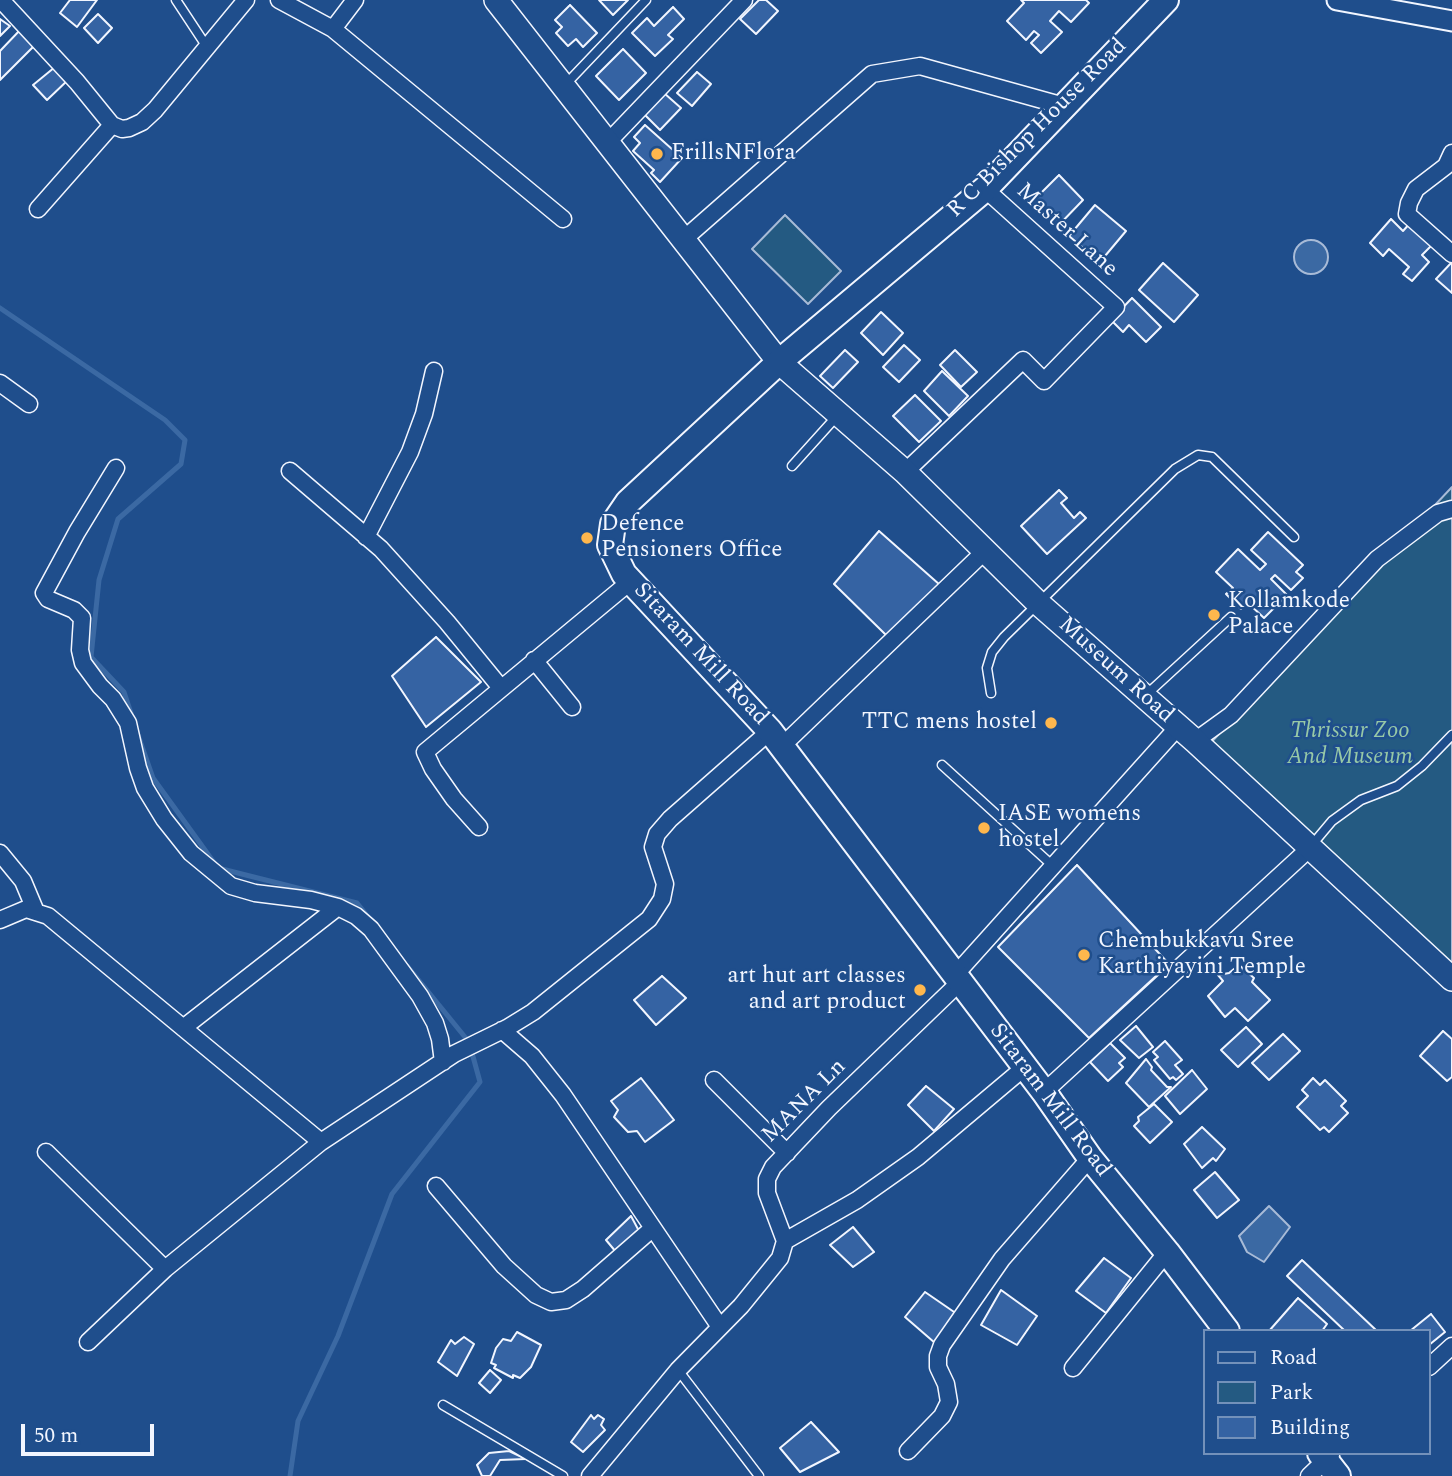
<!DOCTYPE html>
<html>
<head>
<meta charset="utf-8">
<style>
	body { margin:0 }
	#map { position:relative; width:1452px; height:1476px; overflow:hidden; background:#1f4e8c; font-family:Spectral,serif }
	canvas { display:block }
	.legend { position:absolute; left:1203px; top:1329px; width:228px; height:126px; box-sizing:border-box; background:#1f4e8c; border:2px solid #7391ba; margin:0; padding:9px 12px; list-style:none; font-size:21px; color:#f2f6ff }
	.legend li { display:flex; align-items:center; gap:14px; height:35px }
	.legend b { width:35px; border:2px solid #7391ba }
	.scale { position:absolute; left:21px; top:1424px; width:133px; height:32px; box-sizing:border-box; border:4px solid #f2f6ff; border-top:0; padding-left:9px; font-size:21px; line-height:24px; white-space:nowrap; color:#f2f6ff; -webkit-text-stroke:5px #1f4e8c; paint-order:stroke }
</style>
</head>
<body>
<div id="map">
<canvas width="1452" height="1476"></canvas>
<ul class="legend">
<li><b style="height:9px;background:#1f4e8c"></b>Road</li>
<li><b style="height:19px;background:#245a82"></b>Park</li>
<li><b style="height:19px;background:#3563a3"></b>Building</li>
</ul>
<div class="scale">50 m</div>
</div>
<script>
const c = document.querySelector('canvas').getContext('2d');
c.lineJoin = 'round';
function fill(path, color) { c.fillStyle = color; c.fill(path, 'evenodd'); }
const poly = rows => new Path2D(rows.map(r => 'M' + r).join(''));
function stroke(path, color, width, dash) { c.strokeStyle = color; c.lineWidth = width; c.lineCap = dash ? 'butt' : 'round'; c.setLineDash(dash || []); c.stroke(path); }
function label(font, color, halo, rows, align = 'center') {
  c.font = font + ' Spectral,serif'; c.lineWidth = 5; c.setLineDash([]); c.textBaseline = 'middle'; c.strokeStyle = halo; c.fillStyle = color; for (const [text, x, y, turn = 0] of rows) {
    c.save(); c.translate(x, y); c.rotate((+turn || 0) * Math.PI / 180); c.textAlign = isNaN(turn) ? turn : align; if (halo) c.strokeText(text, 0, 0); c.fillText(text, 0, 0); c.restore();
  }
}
const green = poly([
	[785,215,841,271,808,304,752,249,785,215],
	[1452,487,1452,979,1204,750,1452,487]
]);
fill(green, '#245a82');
stroke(green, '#a8bbd7', 2);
const water = poly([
	'1294 257a17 17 0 1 1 34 0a17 17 0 1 1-34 0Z',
	[1269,1206,1290,1227,1264,1262,1247,1252,1239,1236,1269,1206]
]);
fill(water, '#3b69a3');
stroke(water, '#a8bbd7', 2);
stroke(poly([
	[0,308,165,420,185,440,181,464,118,519,99,580,91,657,124,692,133,719],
	[137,732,153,778,218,868,357,903,369,918],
	[290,1476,298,1421,338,1336,392,1194,480,1082,469,1042,408,967]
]), '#3b69a3', 5);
const building = poly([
	[70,0,97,0,77,27,60,13,70,0],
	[599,0,628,0,613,15,599,0],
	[759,0,766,0,778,11,756,34,740,19,759,0],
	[1021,0,1086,0,1089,3,1071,22,1059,11,1050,21,1062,32,1041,53,1031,43,1039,35,1034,31,1026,40,1007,21,1024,3,1021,0],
	[570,5,597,33,583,47,576,39,568,46,556,33,562,27,555,20,570,5],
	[673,7,684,19,668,35,673,39,655,56,632,33,647,18,654,26,673,7],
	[98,14,112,28,98,43,84,28,98,14],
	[0,19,10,26,0,36,0,19],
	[21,29,36,44,0,80,0,51,21,29],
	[623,49,646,73,619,100,596,76,623,49],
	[55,67,69,79,47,100,33,85,55,67],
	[697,72,711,84,692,106,677,93,697,72],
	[664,93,681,108,660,130,644,114,664,93],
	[645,125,682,158,660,182,651,173,654,170,633,151,640,143,634,137,645,125],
	[1059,175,1083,200,1057,227,1032,202,1059,175],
	[1095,205,1126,231,1100,262,1069,236,1095,205],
	[1391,219,1403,231,1411,222,1434,243,1422,255,1429,262,1412,281,1403,274,1409,267,1389,249,1383,256,1370,243,1391,219],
	[1452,262,1452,293,1436,279,1452,262],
	[1163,263,1198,295,1174,322,1139,290,1163,263],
	[1132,298,1161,327,1146,342,1129,325,1123,332,1111,320,1132,298],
	[881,312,903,333,883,355,861,333,881,312],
	[904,345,920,360,899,382,883,367,904,345],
	[845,350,858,362,833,388,820,376,845,350],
	[955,350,977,372,961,387,940,365,955,350],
	[942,371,968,396,949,416,924,391,942,371],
	[915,395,941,421,919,442,893,416,915,395],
	[1059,490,1067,498,1061,503,1074,518,1080,512,1086,518,1047,554,1021,526,1059,490],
	[879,531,940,585,887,636,834,584,879,531],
	[1268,532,1303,565,1296,572,1303,578,1291,590,1275,575,1271,579,1287,595,1264,618,1247,602,1241,609,1226,594,1233,588,1216,572,1238,549,1260,570,1266,564,1251,550,1268,532],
	[436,637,481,682,426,727,392,676,436,637],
	[1077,865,1169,964,1089,1038,998,947,1077,865],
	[1239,965,1254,978,1252,982,1270,1000,1248,1021,1235,1008,1225,1017,1208,996,1223,981,1218,975,1229,973,1239,965],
	[662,976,686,998,656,1025,634,1000,662,976],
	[1136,1026,1153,1047,1139,1058,1120,1040,1136,1026],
	[1246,1027,1262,1044,1238,1067,1221,1050,1246,1027],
	[1443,1031,1452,1039,1452,1077,1447,1081,1420,1056,1443,1031],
	[1283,1034,1300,1051,1269,1080,1252,1063,1283,1034],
	[1165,1041,1182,1060,1175,1065,1183,1074,1176,1080,1173,1077,1170,1079,1154,1060,1158,1057,1153,1052,1165,1041],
	[1110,1043,1125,1058,1119,1063,1123,1067,1108,1081,1090,1062,1110,1043],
	[1146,1059,1152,1067,1151,1070,1167,1087,1171,1087,1149,1107,1126,1083,1146,1059],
	[1192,1070,1207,1089,1180,1114,1165,1096,1192,1070],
	[641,1078,674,1120,645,1142,637,1131,628,1132,614,1117,618,1110,611,1101,641,1078],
	[1313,1078,1320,1085,1325,1080,1346,1101,1341,1106,1348,1113,1329,1132,1324,1127,1320,1130,1297,1107,1308,1096,1302,1090,1313,1078],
	[926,1086,954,1109,934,1131,908,1105,926,1086],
	[1154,1104,1172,1122,1150,1143,1134,1126,1139,1121,1138,1117,1154,1104],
	[1202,1127,1225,1149,1216,1161,1213,1158,1202,1168,1184,1144,1202,1127],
	[1215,1172,1239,1200,1217,1218,1194,1190,1215,1172],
	[631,1216,639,1231,616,1252,606,1240,631,1216],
	[853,1227,874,1252,853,1267,830,1245,853,1227],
	[1104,1258,1131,1278,1106,1313,1076,1291,1104,1258],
	[1302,1260,1377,1331,1345,1331,1287,1276,1302,1260],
	[1001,1290,1037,1316,1017,1345,981,1325,1001,1290],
	[925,1292,957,1314,935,1343,905,1317,925,1292],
	[1298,1298,1327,1324,1322,1331,1269,1331,1298,1298],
	[1431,1314,1445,1332,1429,1345,1429,1331,1410,1331,1431,1314],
	[517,1332,541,1345,531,1367,520,1378,513,1375,513,1378,494,1368,496,1365,491,1363,496,1348,503,1339,511,1341,517,1332],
	[464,1337,474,1344,457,1376,438,1362,451,1340,455,1344,464,1337],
	[490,1370,501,1380,490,1393,479,1383,490,1370],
	[591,1415,594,1419,598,1415,604,1419,601,1425,605,1430,583,1452,571,1442,591,1415],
	[811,1422,839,1452,800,1472,780,1448,811,1422],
	[509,1451,526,1459,500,1460,490,1476,482,1476,477,1465,489,1453,509,1451]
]);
fill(building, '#3563a3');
stroke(building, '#f2f6ff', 2);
const service = poly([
	[176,0,207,47],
	[566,84,646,0],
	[792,466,837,416],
	[991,693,987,668,992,652,1004,637,1175,469,1198,455,1212,457,1294,537],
	[1146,695,1231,617],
	[942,765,1053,866],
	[1311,846,1332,821,1361,800,1397,786,1422,766,1452,735],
	[678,1370,759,1476],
	[443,1405,563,1476]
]);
const minor = poly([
	[1,0,77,82,112,125,122,129,129,128,142,122,155,110,246,0],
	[279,0,333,29,355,0],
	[333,29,563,219],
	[608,142,744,0],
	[1452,153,1446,166,1416,189,1409,203,1407,214,1452,254],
	[38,209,112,125],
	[684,239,872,74,920,66,1064,106],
	[0,383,29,404],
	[116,468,77,532,44,593,48,599,74,610,82,618,80,650,83,663,100,686,113,699,128,723,138,768,145,788,164,819,191,853,231,886,255,893,311,900,338,907,356,916,371,929,420,996,435,1023,440,1039,443,1062],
	[290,471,381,549,447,622,501,688],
	[905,472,1023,360,1044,381,1116,307,985,189],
	[366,537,410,452,424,414,434,371],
	[534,660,572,707],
	[1195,741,1231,715,1377,559,1438,513,1452,509],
	[782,746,984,552],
	[479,827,454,799,433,769,425,752,631,581],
	[0,853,23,881,36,912],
	[0,920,26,909,48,916,321,1142],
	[955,975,1178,727],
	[183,1028,338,907],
	[502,1030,532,1056,563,1095,720,1327],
	[714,1080,787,1153],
	[1044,1092,1310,848],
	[46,1152,165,1269],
	[436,1186,504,1266,536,1295,551,1302,566,1300,583,1289,653,1228],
	[785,1241,857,1200,918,1157,1025,1067],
	[88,1342,165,1269,321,1142,454,1054,507,1028,533,1012,649,919,662,899,665,884,653,847,657,834,670,819,770,731],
	[1429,1367,1452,1346],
	[1073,1368,1167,1252],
	[908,1451,942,1416,949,1402,946,1384,938,1367,938,1356,942,1345,1002,1259,1090,1158],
	[590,1476,678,1370,741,1306,780,1258,785,1241,767,1193,767,1179,773,1167,829,1108,960,982],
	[1309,1476,1331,1455]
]);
const tertiary = poly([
	[1337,0,1452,21]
]);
const secondary = poly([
	[496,0,779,362,905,472,1038,603,1195,741,1452,979]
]);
const primary = poly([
	[1166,0,985,189,779,362,628,502,613,524,610,545,624,574,770,731,1044,1092,1090,1158,1167,1252,1227,1331],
	[1320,1453,1338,1476]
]);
stroke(service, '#f2f6ff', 11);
stroke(minor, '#f2f6ff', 19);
stroke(tertiary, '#f2f6ff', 23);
stroke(secondary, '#f2f6ff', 26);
stroke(primary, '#f2f6ff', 28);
stroke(service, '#1f4e8c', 8);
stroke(minor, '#1f4e8c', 16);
stroke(tertiary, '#1f4e8c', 19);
stroke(secondary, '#1f4e8c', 23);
stroke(primary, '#1f4e8c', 24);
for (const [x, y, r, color] of [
	[657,154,7,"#ffb74d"],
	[587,538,7,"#ffb74d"],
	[1214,615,7,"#ffb74d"],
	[1051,723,7,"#ffb74d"],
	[984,828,7,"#ffb74d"],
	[1084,955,7,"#ffb74d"],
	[920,990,7,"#ffb74d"]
]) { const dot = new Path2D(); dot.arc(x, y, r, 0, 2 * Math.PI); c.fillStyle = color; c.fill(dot); stroke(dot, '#1f4e8c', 2.5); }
label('23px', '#f2f6ff', '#1f4e8c', [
	["R C Bishop House Road",1038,129,-45],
	["Master Lane",1066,231,42],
	["Sitaram Mill Road",700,655,47],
	["Museum Road",1115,671,42],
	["Sitaram Mill Road",1049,1101,53],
	["MANA Ln",805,1102,-45]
]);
label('23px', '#f2f6ff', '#1f4e8c', [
	["FrillsNFlora",671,154],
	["Defence",601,525],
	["Pensioners Office",601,551],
	["Kollamkode",1228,602],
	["Palace",1228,628],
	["TTC mens hostel",1037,723,"right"],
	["IASE womens",998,815],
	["hostel",998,841],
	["Chembukkavu Sree",1098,942],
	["Karthiyayini Temple",1098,968],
	["art hut art classes",906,977,"right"],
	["and art product",906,1003,"right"]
], 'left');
label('italic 23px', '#97c8a6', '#1f4e8c', [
	["Thrissur Zoo",1350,732],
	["And Museum",1350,758]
]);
</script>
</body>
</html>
